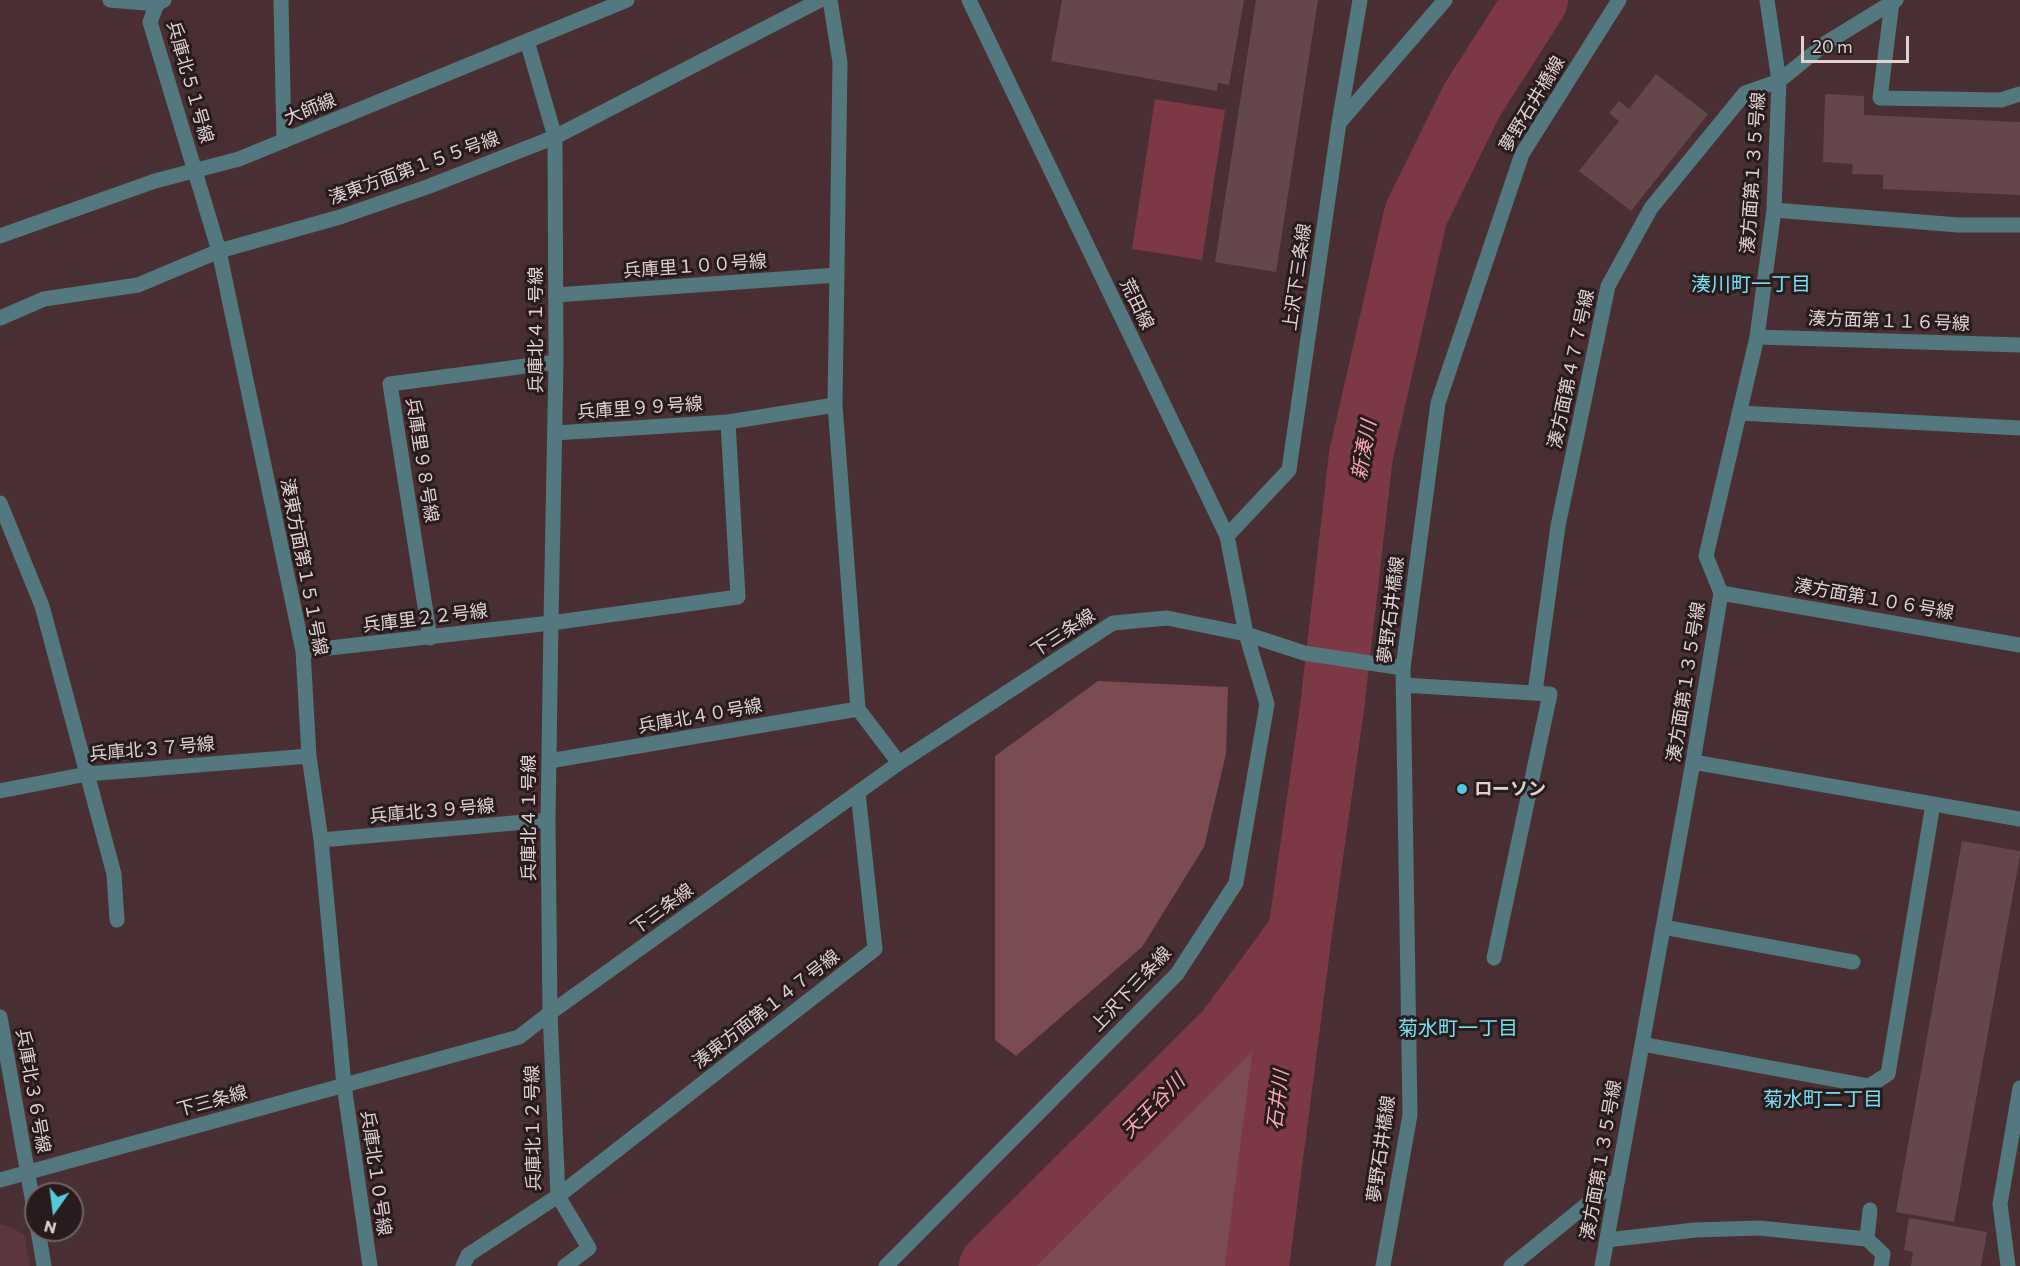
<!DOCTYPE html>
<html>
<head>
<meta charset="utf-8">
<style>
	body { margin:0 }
	#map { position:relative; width:2020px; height:1266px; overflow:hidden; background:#492f33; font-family:Commissioner,sans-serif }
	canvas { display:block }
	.north { position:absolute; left:24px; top:1182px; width:60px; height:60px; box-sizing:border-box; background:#271b1d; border:2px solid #716365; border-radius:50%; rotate:194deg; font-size:16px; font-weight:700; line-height:24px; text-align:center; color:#e1d0d2 }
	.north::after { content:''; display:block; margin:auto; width:21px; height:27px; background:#54cade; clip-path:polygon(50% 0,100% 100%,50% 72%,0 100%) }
	.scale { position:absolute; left:1801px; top:36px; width:108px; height:27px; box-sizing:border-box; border:3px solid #e1d0d2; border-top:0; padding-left:8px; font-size:18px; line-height:21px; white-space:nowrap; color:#e1d0d2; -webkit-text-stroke:4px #271b1d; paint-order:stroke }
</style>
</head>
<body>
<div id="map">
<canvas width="2020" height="1266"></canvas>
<div class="north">N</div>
<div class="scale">20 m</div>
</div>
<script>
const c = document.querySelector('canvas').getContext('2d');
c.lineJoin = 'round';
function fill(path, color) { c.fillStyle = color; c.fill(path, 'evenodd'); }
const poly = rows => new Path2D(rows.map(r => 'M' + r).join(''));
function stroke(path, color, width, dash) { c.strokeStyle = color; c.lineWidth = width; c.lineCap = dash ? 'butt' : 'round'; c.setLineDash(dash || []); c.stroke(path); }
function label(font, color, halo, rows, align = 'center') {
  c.font = font + ' Commissioner,"Noto Sans JP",sans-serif'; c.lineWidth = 6; c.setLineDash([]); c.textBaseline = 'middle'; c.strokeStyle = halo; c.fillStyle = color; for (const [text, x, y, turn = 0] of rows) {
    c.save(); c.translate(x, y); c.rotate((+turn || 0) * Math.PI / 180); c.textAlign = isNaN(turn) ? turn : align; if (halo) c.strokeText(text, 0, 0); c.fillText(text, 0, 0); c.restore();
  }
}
fill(poly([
	[2,1224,24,1234,30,1266,0,1266,0,1225]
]), '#59373c');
fill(poly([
	[1098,681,1228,687,1226,754,1204,847,1142,947,1016,1056,995,1040,995,756],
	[1266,1004,1237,1266,1010,1266]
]), '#7a4c52');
fill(poly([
	[1155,99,1225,110,1202,260,1132,249]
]), '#7c3844');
stroke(poly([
	[991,1266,1227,1032,1297,937],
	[1257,1266,1300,933,1332,708,1361,455,1416,214,1472,100,1536,0]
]), '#7c3844', 64);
fill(poly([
	[1062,0,1244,0,1229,85,1218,83,1217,91,1051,61],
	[1256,0,1318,0,1276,272,1215,262],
	[1656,74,1708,114,1631,211,1579,171,1619,121,1609,113,1619,101,1629,109],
	[1825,94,1864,96,1864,115,2020,122,2020,195,1883,189,1883,175,1852,174,1853,164,1823,162],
	[1962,841,2020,851,2020,855,1954,1222,1896,1212],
	[1909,1218,1987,1232,1981,1266,1911,1266,1913,1252,1904,1250]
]), '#63474a');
stroke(poly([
	[110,0,157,4,164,0],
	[281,0,284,141],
	[830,0,840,62,835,405,858,709,899,763],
	[1892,2,1880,98,2001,100,2020,94],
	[157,4,150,22,219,251,303,651,309,756,321,840,344,1085,370,1266],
	[1339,123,1445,0],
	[1774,210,1958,225,2020,225],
	[0,236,155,181,239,159,627,0],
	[556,295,837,275],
	[0,318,44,299,138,285,219,251,340,217,427,187,555,137,820,0],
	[1757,337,2020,345],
	[1739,413,2020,428],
	[555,433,728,422],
	[0,503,42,606,114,874,117,920],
	[1227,536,1289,470,1339,123,1360,0],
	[1721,593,2020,645],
	[430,638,390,384,556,362],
	[303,651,551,623,556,362,555,137,527,41],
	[1403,685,1550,694,1494,958],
	[1535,692,1558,526,1608,286,1651,208,1745,93,1779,81,1826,43,1896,0],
	[549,761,858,709],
	[1693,762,2020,819],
	[0,791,87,774,309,756],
	[321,840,548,820],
	[1663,927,1853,962],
	[0,1017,36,1220],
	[1642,1044,1869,1086,1888,1074,1933,804],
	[0,1180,519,1037,550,1013,899,763,1113,623,1167,618,1246,634,1304,653,1403,668],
	[1870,1210,1867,1239,1883,1254,1881,1266],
	[38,1230,44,1266],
	[1607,1240,1695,1230,1759,1228,1867,1239],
	[463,1266,468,1255,558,1196,550,1013,548,820,551,623,738,597,728,422,835,405],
	[565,1266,589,1248,558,1196,875,949,858,793],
	[886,1266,1177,974,1236,883,1267,704,1246,634,1227,536,969,0],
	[1383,1266,1410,1115,1403,668,1438,403,1522,154,1619,0],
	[1511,1266,1618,1179],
	[1602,1266,1693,762,1721,593,1706,556,1757,337,1774,210,1779,81,1767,0],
	[2008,1266,2000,1204,2020,1088]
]), '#53787f', 15);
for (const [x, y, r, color] of [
	[1462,789,6,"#54cade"]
]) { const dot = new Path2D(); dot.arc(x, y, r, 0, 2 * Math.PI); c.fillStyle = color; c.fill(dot); stroke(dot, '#271b1d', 2); }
label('18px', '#e1d0d2', '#271b1d', [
	["兵庫北５１号線",190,82,74],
	["夢野石井橋線",1532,104,-59],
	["大師線",310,109,-22],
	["湊東方面第１５５号線",414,168,-20],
	["湊方面第１３５号線",1753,173,-86],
	["兵庫里１００号線",695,266,-4],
	["上沢下三条線",1297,277,-82],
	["荒田線",1137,304,64],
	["湊方面第１１６号線",1889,321,2],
	["兵庫北４１号線",536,330,-90],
	["湊方面第４７７号線",1571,369,-78],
	["兵庫里９９号線",640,408,-4],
	["兵庫里９８号線",422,460,81],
	["湊東方面第１５１号線",304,567,79],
	["湊方面第１０６号線",1874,599,10],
	["夢野石井橋線",1391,610,-83],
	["兵庫里２２号線",425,618,-7],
	["下三条線",1063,633,-33],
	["湊方面第１３５号線",1686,682,-81],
	["兵庫北４０号線",700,716,-10],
	["兵庫北３７号線",152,749,-5],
	["兵庫北３９号線",432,811,-5],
	["兵庫北４１号線",529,818,-90],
	["下三条線",662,909,-36],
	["上沢下三条線",1131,989,-47],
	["湊東方面第１４７号線",766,1009,-38],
	["兵庫北３６号線",33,1091,80],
	["下三条線",212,1101,-15],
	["兵庫北１２号線",533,1128,-91],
	["夢野石井橋線",1381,1149,-82],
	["湊方面第１３５号線",1601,1160,-80],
	["兵庫北１０号線",376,1173,82]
]);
label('bold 18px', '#e1d0d2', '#271b1d', [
	["ローソン",1474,789]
], 'left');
label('20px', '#78e0f3', '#271b1d', [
	["湊川町一丁目",1751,284],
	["菊水町一丁目",1458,1028],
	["菊水町二丁目",1823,1099]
]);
label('italic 20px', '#faa6b1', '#271b1d', [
	["新湊川",1364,450,-80],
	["石井川",1278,1100,-83],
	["天王谷川",1153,1106,-45]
]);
</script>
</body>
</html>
